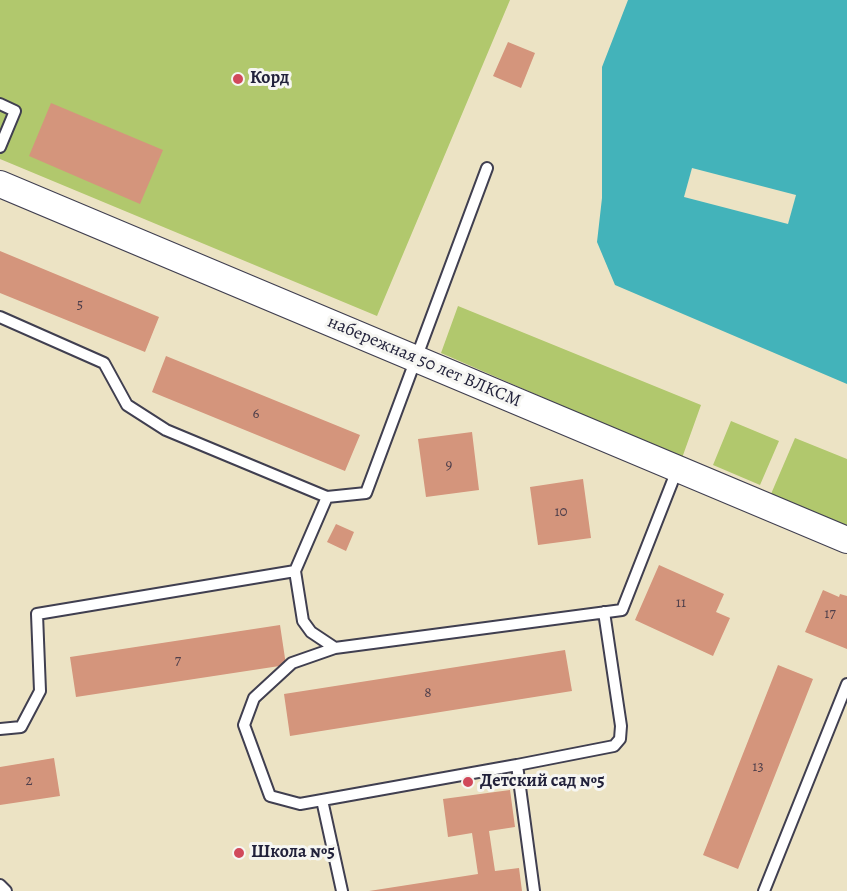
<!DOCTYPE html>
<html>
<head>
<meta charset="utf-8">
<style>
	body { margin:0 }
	canvas { display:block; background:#ece3c4 }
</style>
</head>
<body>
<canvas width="847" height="891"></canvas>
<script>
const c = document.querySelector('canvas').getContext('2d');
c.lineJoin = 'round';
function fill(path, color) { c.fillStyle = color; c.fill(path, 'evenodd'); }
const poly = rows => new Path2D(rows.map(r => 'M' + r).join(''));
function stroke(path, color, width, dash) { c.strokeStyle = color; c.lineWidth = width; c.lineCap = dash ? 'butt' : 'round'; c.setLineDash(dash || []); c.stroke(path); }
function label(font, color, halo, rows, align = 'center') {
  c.font = font + ' Alegreya,serif'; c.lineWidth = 6; c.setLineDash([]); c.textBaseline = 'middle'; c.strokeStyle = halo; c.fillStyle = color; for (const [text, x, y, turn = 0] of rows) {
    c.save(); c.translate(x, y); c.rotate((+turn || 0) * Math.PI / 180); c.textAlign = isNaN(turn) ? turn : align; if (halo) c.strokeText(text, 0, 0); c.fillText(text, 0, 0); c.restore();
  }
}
fill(poly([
	[0,0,510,0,377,316,0,159],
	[458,306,701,405,682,458,441,353],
	[731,421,779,441,760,485,713,465],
	[795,438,847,459,847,526,771,494]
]), '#b1c86d');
fill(poly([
	[628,0,847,0,847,384,615,285,597,242,602,198,602,67]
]), '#43b3ba');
fill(poly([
	[692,168,796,195,788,224,684,197]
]), '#ece3c4');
fill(poly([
	[508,42,535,53,521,88,493,76],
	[51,103,163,150,140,204,29,156],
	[0,251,159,317,145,352,0,293],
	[166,356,360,435,345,471,152,392],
	[472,432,479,490,426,497,418,439],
	[583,479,591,538,538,545,530,487],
	[336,524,354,532,346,551,327,542],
	[659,565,724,594,716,612,730,618,713,656,635,620],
	[823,590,839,597,840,594,847,596,847,649,805,632],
	[280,625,286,665,76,697,70,657],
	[565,650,572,691,290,736,284,694],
	[778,665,813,679,738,869,703,855],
	[54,758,60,796,0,805,0,767],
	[510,790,515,827,489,831,495,871,519,868,522,891,369,891,478,874,472,833,448,837,443,799]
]), '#d4957c');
const service = poly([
	[0,104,15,111,0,147],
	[0,317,104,363,127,405,166,430,327,497,366,493,487,168],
	[327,497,295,571,303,621,311,632,335,648,622,610,677,470],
	[335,648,292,663,254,698,244,725,270,796,300,804,517,765,534,891],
	[0,729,21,727,40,691,37,614,295,571],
	[517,765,614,746,620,739,621,726,604,612],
	[322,800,342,891],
	[0,885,6,891],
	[764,891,847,684]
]);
const tertiary = poly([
	[0,184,847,540]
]);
stroke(service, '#403f50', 14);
stroke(tertiary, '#403f50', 28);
stroke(service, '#fff', 10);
stroke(tertiary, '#fff', 26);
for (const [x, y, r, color] of [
	[238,79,6,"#d1495b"],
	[468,782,6,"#d1495b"],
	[239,853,6,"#d1495b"]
]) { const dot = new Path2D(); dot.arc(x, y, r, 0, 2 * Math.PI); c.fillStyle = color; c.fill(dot); stroke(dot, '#f6f6f2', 2); }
label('15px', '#4e3f4b', null, [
	["5",80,305],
	["6",256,414],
	["9",449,465],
	["10",561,512],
	["11",681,603],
	["17",830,614],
	["7",178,661],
	["8",428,693],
	["13",758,767],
	["2",29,781]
]);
label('bold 18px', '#22223b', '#f6f6f2', [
	["Корд",250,79],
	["Детский сад №5",480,782],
	["Школа №5",251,853]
], 'left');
label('18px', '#22223b', '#f6f6f2', [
	["набережная 50 лет ВЛКСМ",424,362,23]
]);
</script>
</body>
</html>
